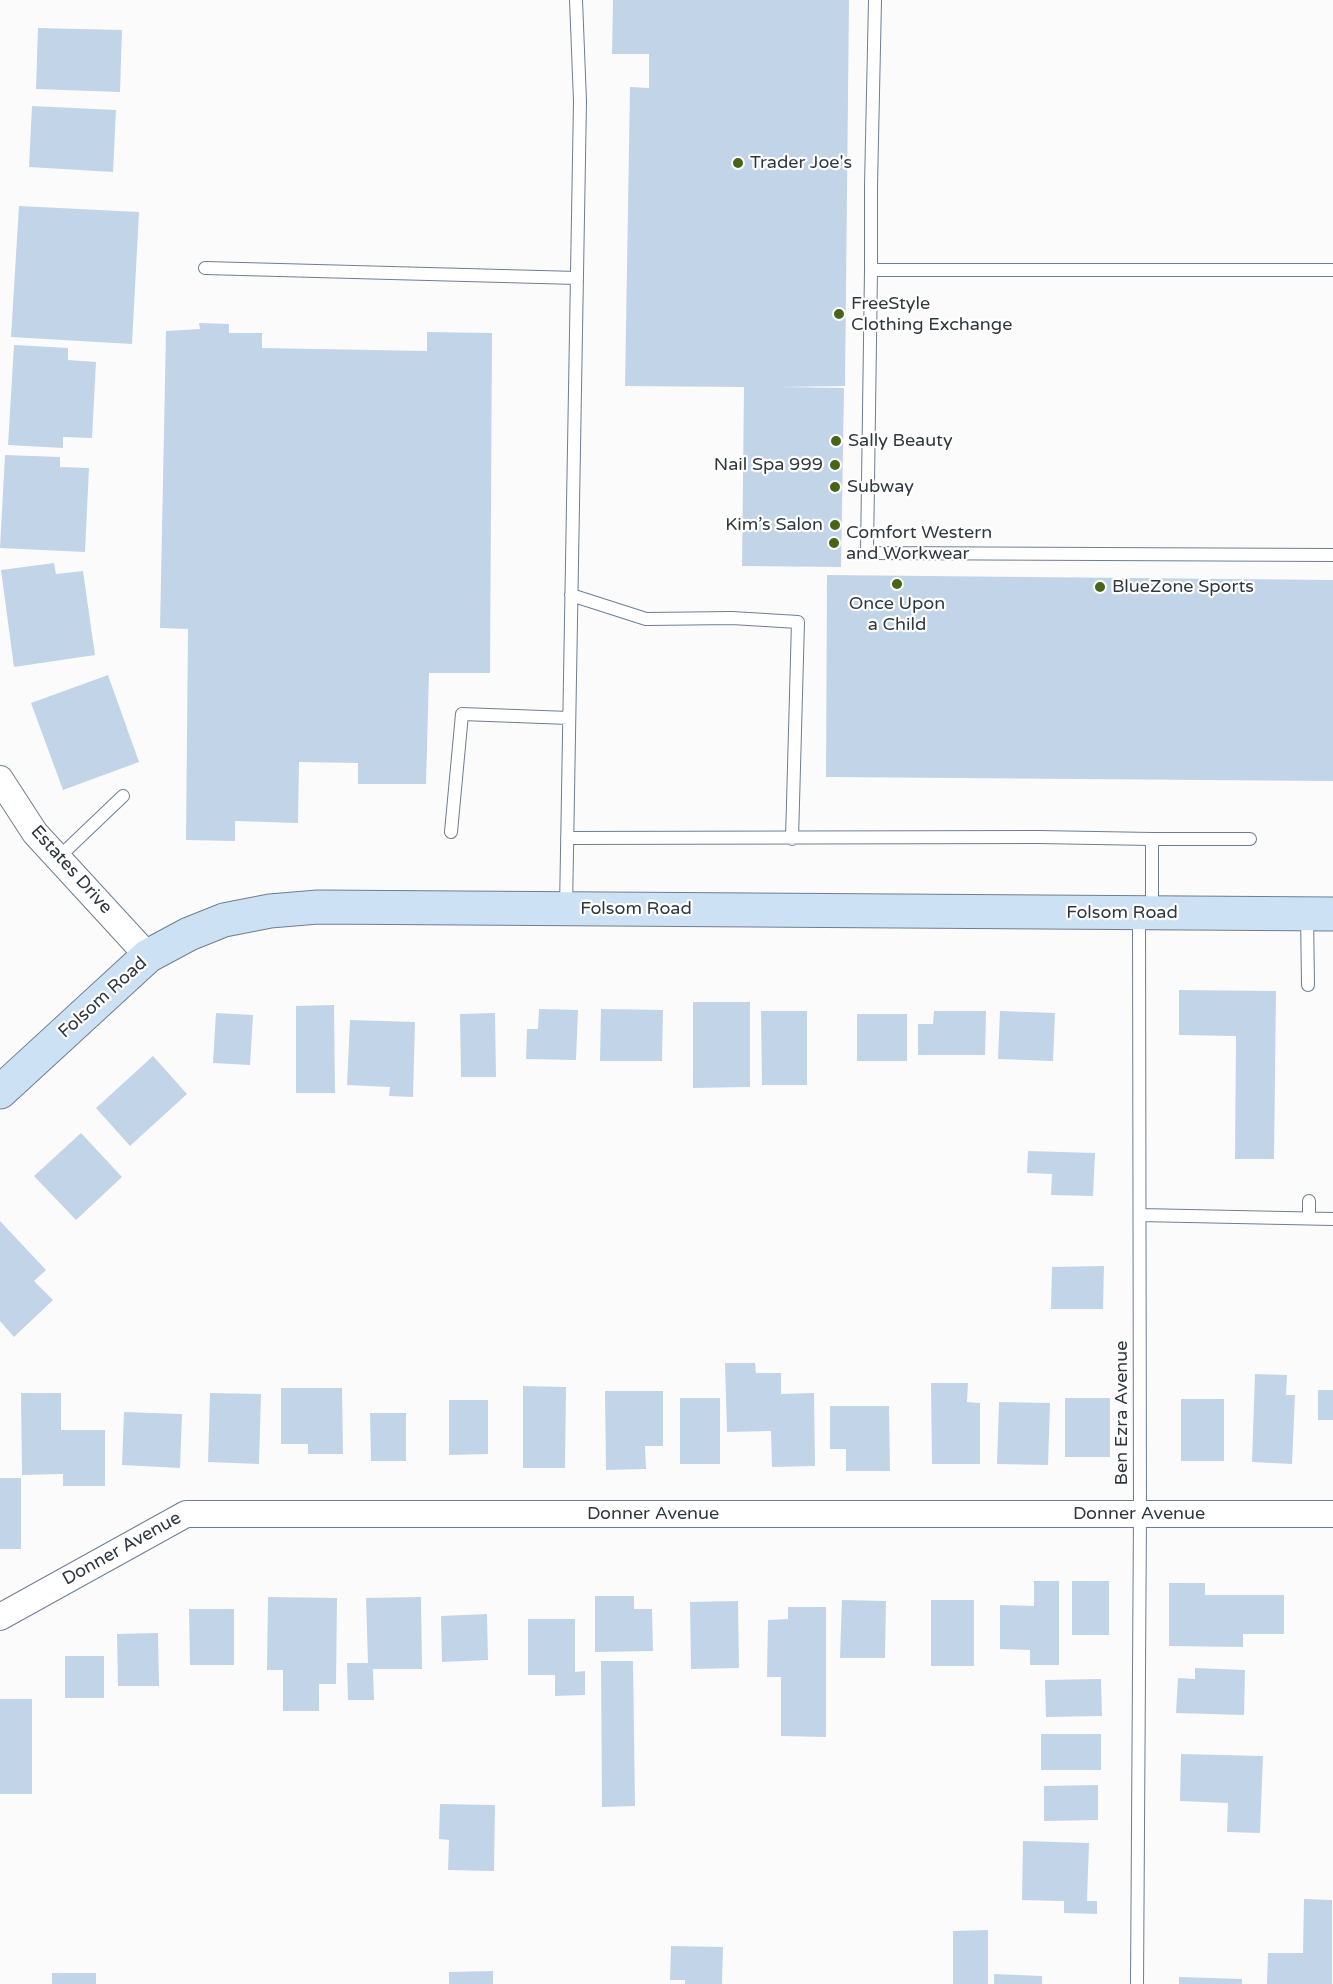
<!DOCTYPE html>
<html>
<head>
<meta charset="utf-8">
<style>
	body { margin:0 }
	canvas { display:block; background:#fbfbfb }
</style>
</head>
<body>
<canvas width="1333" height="1984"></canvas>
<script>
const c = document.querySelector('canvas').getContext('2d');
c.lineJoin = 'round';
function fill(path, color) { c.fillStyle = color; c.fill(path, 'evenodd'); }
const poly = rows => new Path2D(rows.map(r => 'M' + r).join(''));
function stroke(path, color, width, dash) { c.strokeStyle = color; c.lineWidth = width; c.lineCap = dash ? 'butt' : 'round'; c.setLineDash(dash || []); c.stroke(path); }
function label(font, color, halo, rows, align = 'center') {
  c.font = font + ' "Varela Round",sans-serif'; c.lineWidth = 4.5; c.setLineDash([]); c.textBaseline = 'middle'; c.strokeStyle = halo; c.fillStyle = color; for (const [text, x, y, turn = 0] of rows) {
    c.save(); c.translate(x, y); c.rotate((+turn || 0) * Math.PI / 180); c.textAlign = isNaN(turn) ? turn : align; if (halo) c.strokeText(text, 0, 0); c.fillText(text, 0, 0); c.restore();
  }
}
fill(poly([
	[613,0,849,0,845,386,780,387,844,388,841,567,742,566,744,387,625,386,630,87,649,88,649,54,612,54],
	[38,28,122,30,120,92,36,89],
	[32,106,116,110,113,172,29,167],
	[19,206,139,212,132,344,11,337],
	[199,323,229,324,229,333,262,333,262,348,427,351,427,332,492,333,490,673,429,673,426,784,358,784,358,763,299,762,298,823,235,821,235,841,186,840,188,629,160,628,166,331,200,329],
	[14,345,68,348,68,360,96,362,92,438,63,437,63,448,8,445],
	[5,455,60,457,60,467,89,468,85,552,0,548],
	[54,563,56,574,83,571,95,655,14,667,1,570],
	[827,575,1333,580,1333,781,826,777],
	[108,675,139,762,63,790,31,703],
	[1179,990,1276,991,1274,1159,1235,1159,1236,1036,1179,1035],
	[693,1002,750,1002,750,1087,693,1088],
	[334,1005,335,1093,296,1093,296,1006],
	[539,1009,578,1010,576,1060,526,1059,527,1029,538,1029],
	[601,1009,663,1010,662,1061,600,1061],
	[761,1011,807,1011,807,1085,762,1085],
	[934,1011,986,1011,985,1055,918,1055,918,1024,933,1024],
	[1000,1011,1055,1013,1053,1061,998,1059],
	[216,1013,253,1015,250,1065,213,1063],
	[495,1013,496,1077,461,1077,460,1014],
	[857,1014,907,1014,907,1061,857,1061],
	[350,1020,415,1022,413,1097,389,1096,390,1087,347,1085],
	[153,1056,187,1094,130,1146,96,1108],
	[81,1133,122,1177,76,1220,34,1176],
	[1028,1151,1095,1153,1093,1196,1051,1195,1052,1174,1027,1173],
	[0,1221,46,1270,34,1281,53,1300,14,1337,0,1321],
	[1104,1266,1103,1309,1051,1309,1052,1267],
	[725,1363,755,1363,756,1373,781,1373,781,1394,814,1393,815,1466,772,1467,771,1431,727,1432],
	[1255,1374,1287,1375,1286,1395,1295,1395,1292,1464,1252,1462],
	[931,1383,968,1383,967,1402,980,1403,980,1464,932,1464],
	[523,1386,566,1387,565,1468,523,1468],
	[281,1388,342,1388,343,1454,308,1454,308,1444,281,1444],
	[1318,1390,1333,1390,1333,1420,1318,1420],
	[605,1391,663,1391,663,1446,645,1446,646,1469,606,1470],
	[21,1393,61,1393,61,1430,105,1430,105,1486,63,1486,63,1474,22,1475],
	[210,1393,261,1394,259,1464,208,1462],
	[680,1398,720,1398,720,1464,680,1464],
	[1065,1398,1110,1398,1110,1457,1065,1457],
	[1181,1399,1224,1399,1224,1461,1181,1461],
	[449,1400,488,1400,488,1454,449,1455],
	[999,1402,1050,1403,1048,1465,997,1464],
	[830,1406,889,1406,890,1471,846,1471,846,1449,830,1449],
	[124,1412,182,1414,180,1468,122,1465],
	[370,1413,406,1413,406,1461,371,1461],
	[0,1478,21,1478,21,1549,0,1549],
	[1034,1581,1059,1581,1059,1665,1030,1665,1030,1650,1000,1649,1000,1605,1034,1606],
	[1072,1581,1109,1581,1109,1635,1072,1635],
	[1169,1583,1205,1583,1205,1595,1284,1595,1284,1634,1243,1634,1243,1647,1169,1646],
	[595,1596,634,1596,634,1609,652,1609,653,1651,595,1652],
	[268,1597,337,1598,336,1684,319,1684,319,1711,283,1711,283,1670,267,1670],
	[421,1597,422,1669,373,1669,374,1700,348,1700,347,1663,368,1663,366,1598],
	[842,1600,886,1601,885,1658,840,1658],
	[931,1600,974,1600,974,1666,931,1666],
	[738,1601,739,1668,691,1669,690,1602],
	[788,1607,826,1607,826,1737,781,1736,781,1677,767,1677,768,1620,788,1619],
	[189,1609,234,1609,234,1665,190,1665],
	[487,1614,488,1660,442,1662,441,1616],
	[528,1619,575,1619,575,1672,585,1671,585,1695,555,1696,555,1675,528,1675],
	[158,1633,159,1686,118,1686,117,1634],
	[65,1656,104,1656,104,1698,65,1698],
	[601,1661,633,1661,635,1806,602,1807],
	[1195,1668,1245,1670,1244,1715,1176,1713,1178,1678,1195,1679],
	[1101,1679,1102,1716,1046,1717,1045,1680],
	[0,1699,32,1699,32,1794,0,1794],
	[1041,1734,1101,1734,1101,1770,1041,1770],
	[1181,1754,1263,1756,1260,1833,1227,1832,1228,1803,1180,1801],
	[1098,1785,1098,1820,1044,1821,1044,1786],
	[440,1804,495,1805,494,1871,448,1870,449,1840,439,1839],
	[1023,1841,1089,1843,1087,1901,1097,1901,1097,1914,1064,1913,1064,1901,1022,1900],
	[1304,1899,1332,1900,1332,1984,1267,1984,1268,1953,1303,1953],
	[988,1930,988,1984,953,1984,953,1931],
	[671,1946,723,1947,722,1984,685,1984,685,1980,670,1980],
	[493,1971,493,1984,449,1984,449,1972],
	[52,1973,96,1973,96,1984,52,1984],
	[994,1974,1042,1976,1042,1984,994,1984],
	[1179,1977,1242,1979,1242,1984,1179,1984]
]), '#c2d5e8');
const lane = poly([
	[875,0,871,186,871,270,867,553,1333,555],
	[205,268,577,278],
	[871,270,1333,270],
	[571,595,646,619,732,618,798,622,792,839],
	[451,832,462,714,569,718],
	[567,838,1038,837,1152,839,1152,910],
	[1152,839,1250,839],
	[58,858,123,796],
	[566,908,580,101,576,0],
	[1307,914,1308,985],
	[1309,1201,1309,1218],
	[1140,1215,1333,1219],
	[1137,1984,1140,1514,1139,914]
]);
const street = poly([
	[0,779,35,833,148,956],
	[0,1617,186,1514,1333,1514]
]);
const secondary = poly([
	[0,1092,148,956,189,934,224,920,270,911,318,907,1333,914]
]);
stroke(lane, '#6e7e90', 14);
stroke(street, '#6e7e90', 28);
stroke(secondary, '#6e7e90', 35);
stroke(lane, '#fff', 12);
stroke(street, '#fff', 26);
stroke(secondary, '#cde1f4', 33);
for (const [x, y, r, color] of [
	[738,163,6,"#486417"],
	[839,314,6,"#486417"],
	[836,441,6,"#486417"],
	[835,465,6,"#486417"],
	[835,487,6,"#486417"],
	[835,525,6,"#486417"],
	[834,543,6,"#486417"],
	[897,584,6,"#486417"],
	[1100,587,6,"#486417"]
]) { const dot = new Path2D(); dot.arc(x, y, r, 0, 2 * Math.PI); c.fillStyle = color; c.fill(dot); stroke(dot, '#fff', 2); }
label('18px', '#30383f', '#fff', [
	["Trader Joe's",750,163],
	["FreeStyle",851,304],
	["Clothing Exchange",851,325],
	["Sally Beauty",848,441],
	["Nail Spa 999",823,465,"right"],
	["Subway",847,487],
	["Kim’s Salon",823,525,"right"],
	["Comfort Western",846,533],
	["and Workwear",846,554],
	["BlueZone Sports",1112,587],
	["Once Upon",897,604,"center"],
	["a Child",897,625,"center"]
], 'left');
label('18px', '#30383f', '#fff', [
	["Estates Drive",71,870,48],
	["Folsom Road",636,909],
	["Folsom Road",1122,913],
	["Folsom Road",103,998,-42],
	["Ben Ezra Avenue",1122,1413,-90],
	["Donner Avenue",653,1514],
	["Donner Avenue",1139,1514],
	["Donner Avenue",122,1549,-29]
]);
</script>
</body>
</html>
